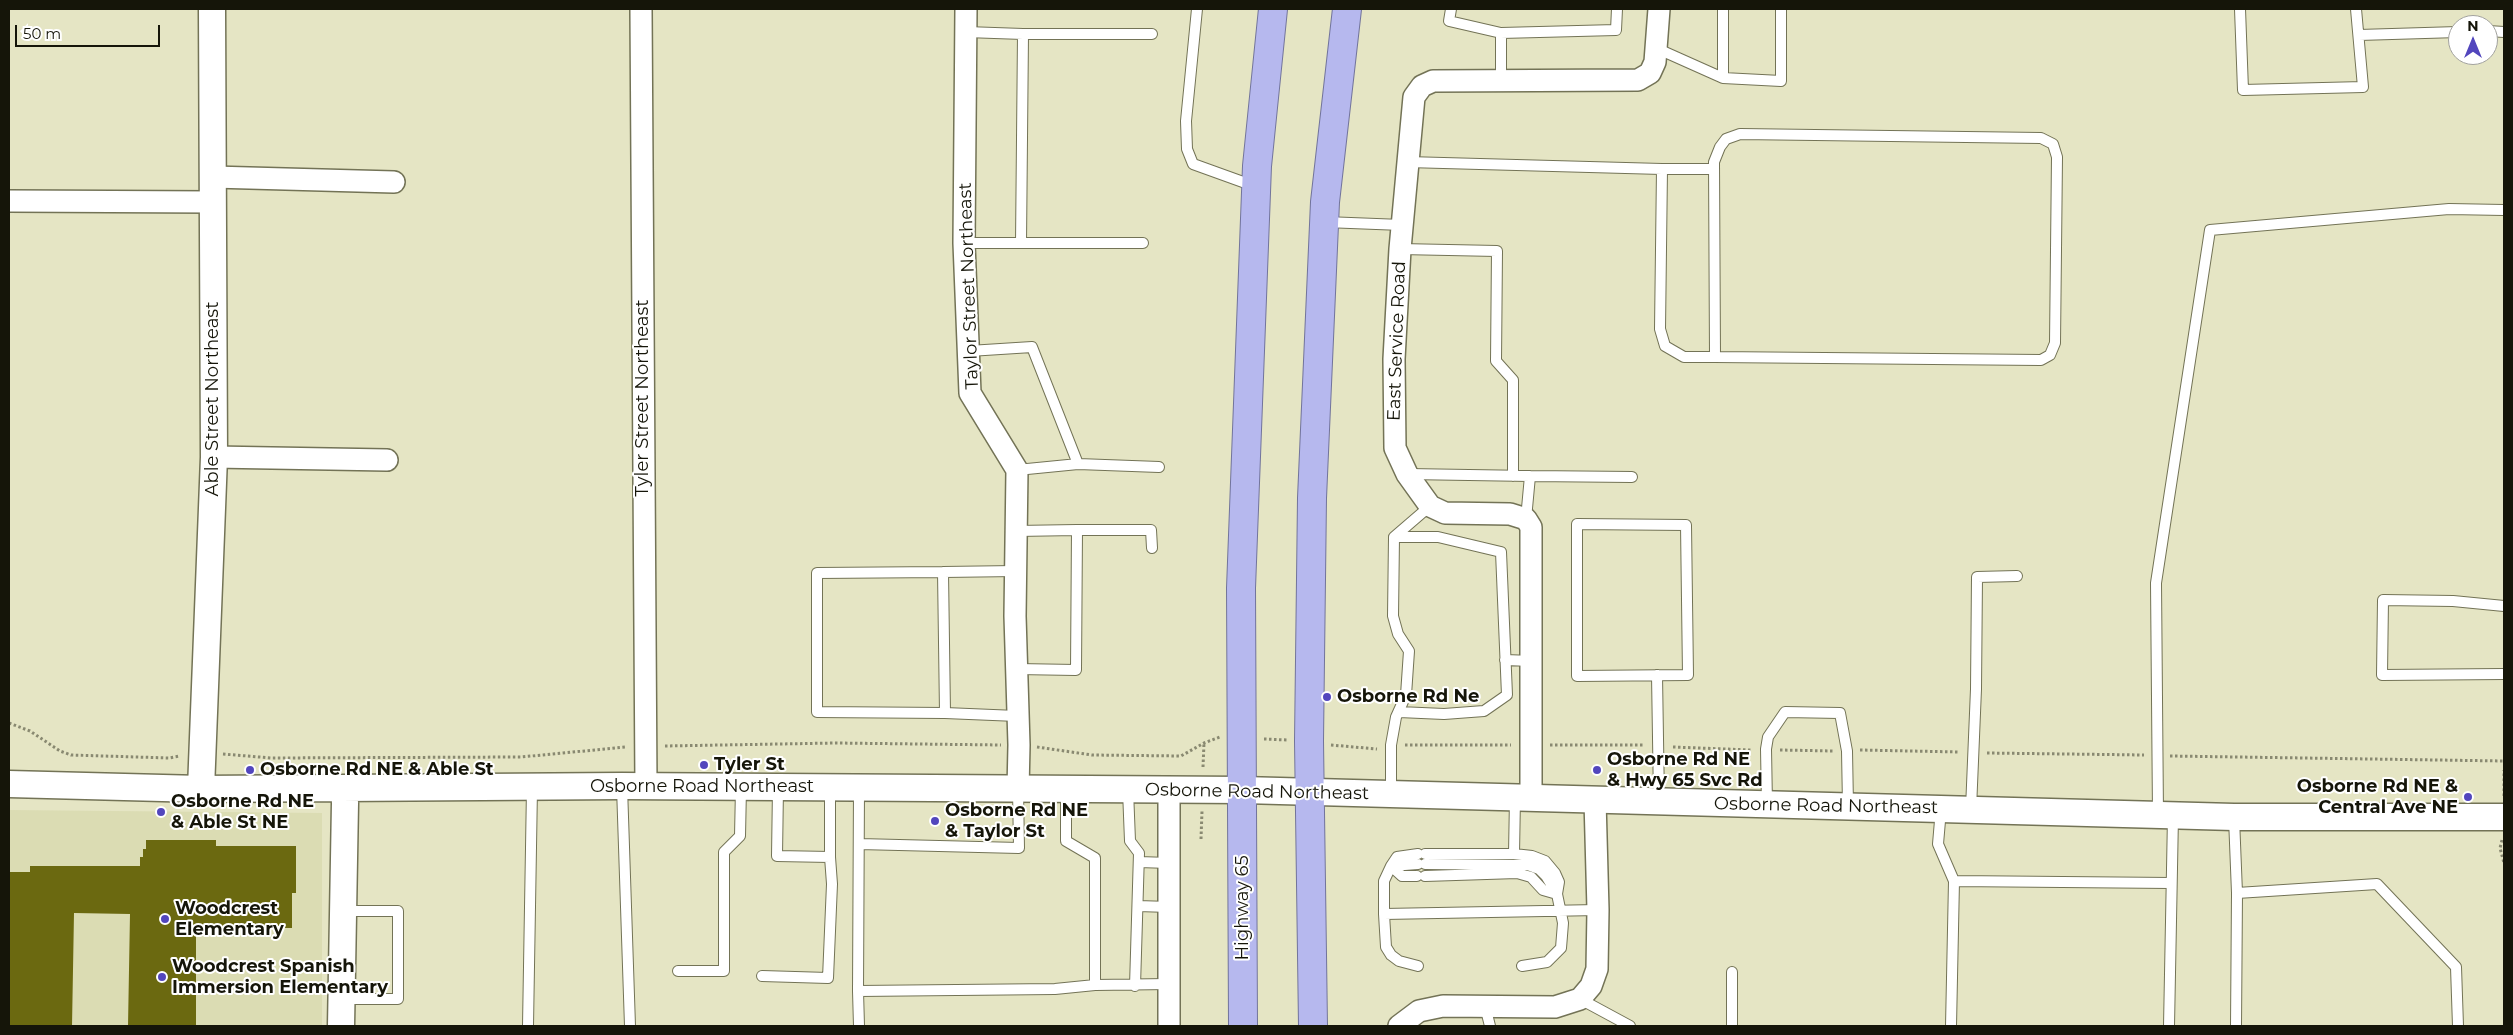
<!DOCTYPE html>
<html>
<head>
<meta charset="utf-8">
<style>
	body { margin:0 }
	#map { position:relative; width:2513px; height:1035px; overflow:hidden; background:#e5e5c4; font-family:Montserrat,sans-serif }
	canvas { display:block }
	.frame { position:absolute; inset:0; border:10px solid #151509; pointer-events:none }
	.north { position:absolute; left:2448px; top:15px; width:50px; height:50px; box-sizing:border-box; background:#fff; border:1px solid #a1a19d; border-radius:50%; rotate:0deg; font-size:14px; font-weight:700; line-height:20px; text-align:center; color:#151509 }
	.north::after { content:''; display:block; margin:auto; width:18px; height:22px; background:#5246bd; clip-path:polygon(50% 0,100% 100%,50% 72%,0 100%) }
	.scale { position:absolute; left:15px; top:25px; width:145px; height:22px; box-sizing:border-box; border:2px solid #151509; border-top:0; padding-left:6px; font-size:15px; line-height:18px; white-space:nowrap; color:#151509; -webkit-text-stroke:4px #fff; paint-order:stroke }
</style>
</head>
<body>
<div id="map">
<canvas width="2513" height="1035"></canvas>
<div class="frame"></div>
<div class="north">N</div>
<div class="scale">50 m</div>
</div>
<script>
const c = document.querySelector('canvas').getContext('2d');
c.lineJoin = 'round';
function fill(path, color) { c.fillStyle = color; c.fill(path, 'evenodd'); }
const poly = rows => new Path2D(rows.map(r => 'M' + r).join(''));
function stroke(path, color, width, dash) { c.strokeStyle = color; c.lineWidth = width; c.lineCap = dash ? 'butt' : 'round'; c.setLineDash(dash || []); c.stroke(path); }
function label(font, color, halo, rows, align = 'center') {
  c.font = font + ' Montserrat,sans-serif'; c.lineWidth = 4; c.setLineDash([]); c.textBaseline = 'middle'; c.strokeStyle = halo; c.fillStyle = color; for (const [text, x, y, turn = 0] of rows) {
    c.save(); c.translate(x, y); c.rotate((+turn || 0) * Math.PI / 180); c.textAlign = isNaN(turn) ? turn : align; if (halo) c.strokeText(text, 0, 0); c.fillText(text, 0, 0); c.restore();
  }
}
fill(poly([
	[9,810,322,813,322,1026,9,1026]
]), '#dbdcb3');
fill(poly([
	[146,840,216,840,216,846,296,846,296,893,292,893,292,928,196,928,196,1026,128,1026,130,914,74,913,72,1026,9,1026,9,872,30,872,30,866,140,866,140,857,143,857,143,849,146,849]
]), '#6b6910');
const service = poly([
	[1197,9,1186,121,1187,149,1193,164,1254,186],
	[1451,9,1449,21,1501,33,1616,30,1617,9],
	[2240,9,2243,90,2363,87,2356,9],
	[2488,31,2504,32],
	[1501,33,1501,81],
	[1023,34,1152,34],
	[2359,35,2458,32],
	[1658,49,1723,78,1781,81,1781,9],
	[1723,78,1723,9],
	[1407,162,1662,169,1660,329,1665,346,1684,357,1715,357,2041,360,2050,355,2055,343,2057,157,2053,144,2041,138,1740,134,1726,139,1720,147,1714,162,1715,357],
	[1662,169,1714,169],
	[1325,222,1402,225],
	[964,243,1021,243,1023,34,966,32],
	[1021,243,1143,243],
	[1400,249,1497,251,1496,361,1513,380,1513,476],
	[969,351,1032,347,1078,464,1017,470],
	[1078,464,1159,467],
	[1408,474,1530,476,1526,519],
	[1530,476,1632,477],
	[1577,524,1686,525,1688,675,1577,676,1577,524],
	[1077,530,1151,530,1152,548],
	[1016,531,1077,530,1076,670,1017,669],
	[1394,537,1438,537,1501,552,1507,695,1484,711,1444,714,1399,712],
	[1016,571,943,572,945,713,1017,716],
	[943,572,817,573,817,712,945,713],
	[2504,606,2453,601,2383,600,2382,675,2504,674],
	[1505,660,1532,661],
	[1657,675,1659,801],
	[622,787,630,1026],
	[778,788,777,856,830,857,830,788],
	[859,789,858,991,1055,989,1095,985,1169,984],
	[1066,790,1066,841,1095,858,1095,985],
	[1128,790,1130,841,1139,853,1135,986],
	[1391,794,1391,745,1396,717,1406,695,1409,651,1398,634,1393,616,1394,537,1430,506],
	[1767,804,1766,749,1768,737,1785,712,1840,713,1847,751,1848,805],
	[1941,809,1938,844,1954,881,1951,1026],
	[1971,809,1976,689,1977,577,2017,576],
	[2158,814,2156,583,2210,230,2449,209,2504,210],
	[2234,818,2237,893,2236,1026],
	[859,844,1019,848,1018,790],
	[1425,854,1514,854,1532,856,1545,861,1555,873,1559,882,1557,894],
	[1514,854,1515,798],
	[1139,862,1169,863],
	[1418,864,1391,866,1384,881,1384,914,1386,947,1391,955,1399,961,1418,966],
	[1425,864,1528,865,1539,869,1546,876,1557,894,1563,923,1561,948,1547,962,1522,966],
	[1417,876,1402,876,1391,866,1397,857,1418,854],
	[1425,876,1517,873,1531,877,1543,890,1557,894],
	[1954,881,2171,883],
	[2237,893,2377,884,2456,967,2458,1026],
	[1138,906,1169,907],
	[1384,914,1598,910],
	[678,971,724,971,724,852,740,836,741,788],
	[762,976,828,978,832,884,830,857],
	[858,991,859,1026],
	[343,999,398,999,398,911,343,911],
	[1580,999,1630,1026],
	[1485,1006,1490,1026],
	[528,1026,532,788],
	[1732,1026,1732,972],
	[2169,1026,2173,816]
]);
const minor = poly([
	[641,9,646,787],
	[966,9,964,243,970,393,1017,470,1015,616,1019,745,1018,790],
	[213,177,394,182],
	[9,201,213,202],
	[214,457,387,460],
	[1169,790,1169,1026],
	[1531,798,1531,527,1526,519,1510,514,1445,513,1430,506,1407,474,1395,448,1394,359,1400,249,1414,97,1422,86,1433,81,1638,80,1650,73,1655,62,1659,9],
	[1399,1026,1419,1011,1443,1006,1555,1007,1580,999,1591,986,1597,969,1598,910,1595,800]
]);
const tertiary = poly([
	[9,784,201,789,622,786,1243,790,2234,817,2504,817],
	[201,789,214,457,212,9],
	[341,1026,345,803,344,788]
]);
const trunk = poly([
	[1243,1026,1241,588,1257,166,1273,9],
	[1313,1026,1309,741,1312,498,1325,202,1347,9]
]);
stroke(service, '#737356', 12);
stroke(minor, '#737356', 24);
stroke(tertiary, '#737356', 29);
stroke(trunk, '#72749b', 30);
stroke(poly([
	[9,723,30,731,60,751,71,755,169,758,180,756],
	[1264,739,1287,740],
	[1331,745,1377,749],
	[1405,745,1511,745],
	[1550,745,1644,745],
	[665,746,836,743,1001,745],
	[1037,747,1092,755,1181,756,1204,743,1220,737],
	[1673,747,1751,750],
	[1780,750,1834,751],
	[1860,750,1959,752],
	[1987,753,2144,755],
	[223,754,271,758,521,757,626,747],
	[2170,756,2504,761],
	[1203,767,1204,743],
	[2504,796,2504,770],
	[1201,839,1202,811],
	[2502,840,2500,848,2504,863]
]), '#898971', 3, [2.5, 2.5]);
stroke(service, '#fff', 10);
stroke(minor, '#fff', 21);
stroke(tertiary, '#fff', 26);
stroke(trunk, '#b6b8ee', 28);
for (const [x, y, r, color] of [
	[1327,697,5,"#5246bd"],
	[704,765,5,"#5246bd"],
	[250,770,5,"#5246bd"],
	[1597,770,5,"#5246bd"],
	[2468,797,5,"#5246bd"],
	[161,812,5,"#5246bd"],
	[935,821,5,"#5246bd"],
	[165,919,5,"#5246bd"],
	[162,977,5,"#5246bd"]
]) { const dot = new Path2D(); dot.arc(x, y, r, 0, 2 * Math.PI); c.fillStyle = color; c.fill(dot); stroke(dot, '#fff', 2); }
label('18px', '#151509', '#fff', [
	["Taylor Street Northeast",969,286,-92],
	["East Service Road",1397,341,-88],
	["Tyler Street Northeast",643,398,-90],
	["Able Street Northeast",213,399,-90],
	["Osborne Road Northeast",702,787],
	["Osborne Road Northeast",1257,792,1],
	["Osborne Road Northeast",1826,806,1],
	["Highway 65",1243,908,-90]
]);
label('bold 18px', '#151509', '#fff', [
	["Osborne Rd Ne",1337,697],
	["Osborne Rd NE",1607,760],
	["& Hwy 65 Svc Rd",1607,781],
	["Tyler St",714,765],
	["Osborne Rd NE & Able St",260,770],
	["Osborne Rd NE &",2458,787,"right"],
	["Central Ave NE",2458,808,"right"],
	["Osborne Rd NE",171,802],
	["& Able St NE",171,823],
	["Osborne Rd NE",945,811],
	["& Taylor St",945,832],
	["Woodcrest",175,909],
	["Elementary",175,930],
	["Woodcrest Spanish",172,967],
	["Immersion Elementary",172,988]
], 'left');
</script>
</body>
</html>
